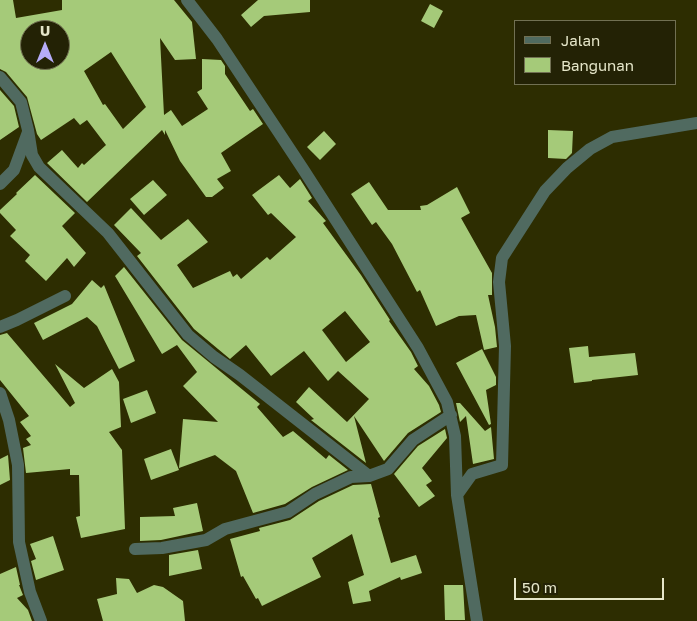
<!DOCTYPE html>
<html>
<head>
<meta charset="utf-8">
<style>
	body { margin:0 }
	#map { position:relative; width:697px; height:621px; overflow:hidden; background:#2d2d01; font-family:"Golos Text",sans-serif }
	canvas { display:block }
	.legend { position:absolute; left:514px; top:20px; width:162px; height:65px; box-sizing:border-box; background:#232205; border:1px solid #717053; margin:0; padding:6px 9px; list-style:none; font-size:15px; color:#e5e6c9 }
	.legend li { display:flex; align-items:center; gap:10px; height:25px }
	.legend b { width:25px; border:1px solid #717053 }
	.north { position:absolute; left:20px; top:20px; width:50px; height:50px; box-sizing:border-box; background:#232205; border:1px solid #717053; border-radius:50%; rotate:0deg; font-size:14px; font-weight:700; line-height:20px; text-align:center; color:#e5e6c9 }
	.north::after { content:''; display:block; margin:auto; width:18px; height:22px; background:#b5acf8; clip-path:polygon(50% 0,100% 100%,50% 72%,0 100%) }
	.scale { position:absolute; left:514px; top:578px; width:150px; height:22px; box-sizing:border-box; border:2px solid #e5e6c9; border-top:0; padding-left:6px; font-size:15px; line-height:18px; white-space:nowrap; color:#e5e6c9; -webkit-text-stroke:4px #232205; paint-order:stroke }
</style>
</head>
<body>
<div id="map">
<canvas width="697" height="621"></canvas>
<ul class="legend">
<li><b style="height:6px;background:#506a60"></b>Jalan</li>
<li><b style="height:14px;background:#a5ca79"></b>Bangunan</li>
</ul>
<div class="north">U</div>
<div class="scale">50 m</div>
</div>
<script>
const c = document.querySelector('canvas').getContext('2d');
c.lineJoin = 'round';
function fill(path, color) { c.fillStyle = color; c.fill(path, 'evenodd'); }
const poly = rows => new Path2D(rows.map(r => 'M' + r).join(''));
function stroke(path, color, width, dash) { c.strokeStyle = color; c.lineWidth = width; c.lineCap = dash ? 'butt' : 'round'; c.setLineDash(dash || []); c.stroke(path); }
fill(poly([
	[0,0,13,0,16,18,62,10,62,0,174,0,192,22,196,59,175,60,160,38,164,115,171,110,182,126,208,109,197,92,202,89,202,59,221,60,225,66,225,74,250,111,253,109,263,124,221,153,231,171,217,179,224,188,212,197,206,197,180,161,165,130,165,135,162,130,87,202,47,163,62,150,78,168,82,163,84,165,106,145,87,120,80,125,74,118,41,140,37,134,27,97,6,72,0,69],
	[30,30,60,30,60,60,30,60],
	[111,52,146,107,123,129,105,104,103,105,84,71],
	[258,0,310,0,310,12,264,16,251,27,241,15],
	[430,4,443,11,434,28,421,21],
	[0,90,14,106,19,127,0,140],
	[548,130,573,131,572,153,566,159,548,158],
	[324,131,336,144,320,160,307,147],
	[35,175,75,213,62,226,86,253,74,267,67,258,46,281,25,261,30,255,10,236,16,230,0,213,0,210,17,194,16,193],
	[279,175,290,188,300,179,312,198,308,201,326,221,323,223,361,275,390,320,389,321,411,352,418,366,414,369,429,386,439,405,441,412,408,433,384,461,354,416,366,463,311,420,314,419,296,402,309,387,347,422,369,399,338,371,328,381,304,351,271,376,246,345,230,359,194,329,137,256,141,253,114,225,131,208,161,240,188,219,208,242,177,265,193,288,230,271,233,277,237,274,241,279,267,257,270,260,296,237,271,213,268,215,252,195],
	[345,311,370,342,346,362,322,330],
	[153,180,167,195,144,215,130,199],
	[369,182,388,210,421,210,420,206,427,205,457,187,470,213,461,218,492,273,492,295,488,295,495,327,497,347,484,350,476,315,459,316,436,326,420,290,417,292,392,244,376,222,372,225,351,194],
	[124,267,182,340,260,404,257,407,283,437,293,431,326,459,329,455,348,470,312,487,285,504,253,513,236,471,215,455,179,468,183,419,218,422,183,386,197,372,177,345,162,354,115,276],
	[92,280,101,288,104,285,135,361,119,369,97,326,87,317,43,340,34,323,72,304],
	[7,333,70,407,75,403,55,364,84,388,112,369,119,382,121,427,109,432,122,450,125,529,81,538,76,517,80,516,79,475,70,475,70,469,26,473,23,448,31,445,26,439,31,436,20,422,29,416,0,380,0,335],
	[588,346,589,357,635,353,638,375,592,380,592,381,574,383,569,348],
	[482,349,496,377,496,385,486,390,491,424,489,425,456,363],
	[147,390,156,413,131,423,123,399],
	[456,403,460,403,485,431,491,427,494,459,473,464,466,416,460,422],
	[445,429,447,438,422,468,432,481,426,485,435,496,419,507,394,474,418,446],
	[171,449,179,470,151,480,144,459],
	[8,455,10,480,0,485,0,459],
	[371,484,380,517,378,518,391,563,416,555,422,573,401,580,400,577,369,591,371,601,353,604,348,582,364,575,352,534,312,558,321,577,262,606,258,598,256,599,243,576,241,577,230,539,260,531,259,528,290,520,319,501,353,485],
	[197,503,203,531,161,540,140,541,140,517,175,516,173,508],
	[53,536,64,570,36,580,31,561,36,559,30,544],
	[198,550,202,569,169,576,169,555],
	[16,567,20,585,19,585,23,595,17,598,28,610,32,621,0,621,0,574],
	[116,578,129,579,137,593,154,585,163,587,183,601,185,621,103,621,97,599,117,594],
	[444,585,463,585,465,620,445,620]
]), '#a5ca79');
stroke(poly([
	[187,0,217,39,303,169,418,348,447,402,455,436,457,495,477,621],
	[0,77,21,102,28,130,32,155,39,167,108,233,188,335,214,357,240,375,369,476],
	[0,184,14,170,28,132],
	[0,327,17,320,65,296],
	[0,393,9,420,18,465,19,542,30,592,41,621],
	[457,495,472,474,502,465,505,346,499,282,502,258,545,191,567,168,590,149,612,137,697,123],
	[135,549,162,548,206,540,225,529,288,512,315,494,351,477,369,476,388,469,413,440,451,415]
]), '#506a60', 12);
</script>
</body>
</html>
